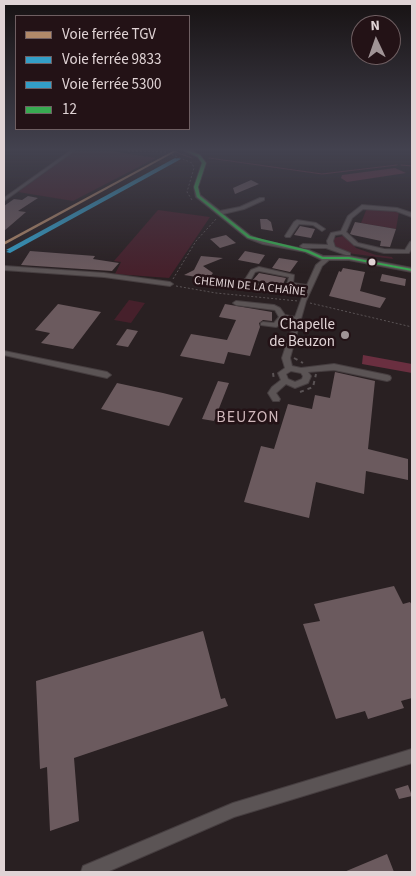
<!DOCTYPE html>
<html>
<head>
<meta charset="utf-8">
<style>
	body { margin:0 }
	#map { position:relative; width:416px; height:876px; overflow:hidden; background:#292022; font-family:"Source Sans 3",sans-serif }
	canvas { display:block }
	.frame { position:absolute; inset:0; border:5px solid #e0d3d5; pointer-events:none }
	.legend { position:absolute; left:15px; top:15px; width:175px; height:115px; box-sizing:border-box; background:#231216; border:1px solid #6f5f62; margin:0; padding:6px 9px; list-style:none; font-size:15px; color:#e0d3d5 }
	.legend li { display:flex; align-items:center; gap:10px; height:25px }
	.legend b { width:25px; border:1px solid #6f5f62 }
	.north { position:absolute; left:351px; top:15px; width:50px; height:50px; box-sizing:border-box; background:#231216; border:1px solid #6f5f62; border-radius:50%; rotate:357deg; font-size:14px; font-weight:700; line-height:20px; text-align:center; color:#e0d3d5 }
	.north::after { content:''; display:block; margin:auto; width:18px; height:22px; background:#a09496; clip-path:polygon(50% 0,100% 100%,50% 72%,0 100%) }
</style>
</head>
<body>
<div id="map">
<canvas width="416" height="876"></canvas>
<div class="frame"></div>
<ul class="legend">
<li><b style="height:6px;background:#b18969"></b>Voie ferrée TGV</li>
<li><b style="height:6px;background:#339ec7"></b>Voie ferrée 9833</li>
<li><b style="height:6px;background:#339ec7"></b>Voie ferrée 5300</li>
<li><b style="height:6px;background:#38aa51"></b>12</li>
</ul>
<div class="north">N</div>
</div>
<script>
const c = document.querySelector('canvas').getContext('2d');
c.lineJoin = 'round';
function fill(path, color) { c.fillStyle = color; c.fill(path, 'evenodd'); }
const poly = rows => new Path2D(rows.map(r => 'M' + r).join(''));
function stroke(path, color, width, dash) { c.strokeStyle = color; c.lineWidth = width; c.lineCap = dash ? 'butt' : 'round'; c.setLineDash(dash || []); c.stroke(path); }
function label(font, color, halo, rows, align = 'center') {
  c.font = font + ' "Source Sans 3",sans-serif'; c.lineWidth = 5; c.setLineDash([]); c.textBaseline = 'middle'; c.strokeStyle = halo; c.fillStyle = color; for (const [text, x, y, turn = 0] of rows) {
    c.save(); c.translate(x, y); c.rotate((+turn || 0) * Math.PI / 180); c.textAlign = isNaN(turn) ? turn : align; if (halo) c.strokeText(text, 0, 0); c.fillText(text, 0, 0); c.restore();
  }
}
fill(poly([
	[75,151,111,151,156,158,73,201,18,192],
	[372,207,399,212,396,229,361,223,367,208],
	[158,210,210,217,169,278,115,274,121,262,114,261],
	[342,234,345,235,356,248,376,255,392,257,393,259,347,253,339,249,334,245,333,241,334,238,343,236],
	[129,300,145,303,131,323,114,320]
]), '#46202b');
fill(poly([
	[395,168,406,173,347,182,341,178,342,175],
	[363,355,412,364,412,373,362,364]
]), '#6a2f40');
stroke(poly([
	[173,151,192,158],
	[209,158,322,174,397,165],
	[401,165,412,166]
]), '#6a2f40', 1);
fill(poly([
	[251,180,259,184,235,194,233,188],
	[28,196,38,198,18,211,26,212,4,231,4,206,14,199,22,200],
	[260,219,267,219,271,222,273,231,261,229],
	[355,222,396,229,390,247,380,246,381,241,353,235,350,234],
	[300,226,315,229,311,238,294,235],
	[226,235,236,243,220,248,210,239],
	[30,251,95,256,93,259,119,263,112,271,21,265],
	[245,251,265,255,259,264,238,260],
	[201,256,223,258,203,266,213,273,206,282,195,280,197,277,184,275,194,270],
	[279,258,298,261,290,272,272,268],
	[343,268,365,272,360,291,386,298,380,308,329,296,339,271,341,272],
	[259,273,286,278,282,286,253,280],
	[382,274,406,279,405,286,380,281],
	[58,304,101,312,73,349,41,343,50,333,35,330],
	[225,304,272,312,272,321,263,320,259,323,260,327,250,356,228,352,224,364,180,356,191,334,227,340,236,320,219,317],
	[127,329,138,331,128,347,116,345],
	[335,372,375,381,368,449,408,459,408,480,366,471,364,494,316,482,309,518,244,502,261,446,274,449,288,404,312,409,315,395,330,398],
	[218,381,229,383,214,421,202,419],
	[117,383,163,393,183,398,169,426,101,409],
	[394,586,403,604,410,602,412,605,412,698,401,701,404,708,368,719,365,711,336,719,303,624,320,621,314,604],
	[203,631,221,699,225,698,228,706,74,758,79,821,50,831,47,767,40,769,36,681],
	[408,785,412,796,399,799,395,789],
	[387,854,394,872,344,872]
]), '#6b5a5e');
const minor = poly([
	[70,151,74,151,4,201,4,198,70,151],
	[185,151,190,151,200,155,206,163,198,187,200,195,220,211,240,207,260,198,264,198,264,200,244,209,223,214,251,236,264,241,309,250,323,256,349,256,412,268,412,272,349,260,329,260,322,266,306,301,290,358,292,366,301,368,334,364,387,375,390,376,391,378,390,380,387,381,334,370,308,372,311,376,308,383,295,388,286,384,276,393,280,399,279,401,273,401,268,393,272,387,281,380,278,373,285,368,282,358,294,321,285,319,278,326,276,327,261,325,261,323,263,322,274,323,279,317,275,310,236,305,233,303,236,301,274,305,280,308,285,315,295,317,305,289,292,287,289,291,278,292,252,287,244,281,251,270,259,267,294,275,293,283,307,285,316,265,322,260,305,252,263,244,247,238,196,197,194,187,202,163,198,157,185,151],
	[259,271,289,277,287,285,285,288,278,288,256,284,250,281,255,272,259,271],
	[291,371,301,373,303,376,302,379,295,382,288,379,286,374,291,371],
	[362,205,397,208,412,213,412,217,396,211,363,209,352,218,346,232,358,243,384,249,405,250,410,242,412,241,412,248,409,253,384,253,354,245,342,234,335,235,333,241,335,247,350,253,350,255,346,255,326,248,303,248,300,246,303,244,328,245,327,241,331,233,341,231,348,216,362,205],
	[297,220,316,223,325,229,322,231,313,225,299,224,290,237,286,237,285,236,294,222,297,220],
	[4,266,104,273,170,282,173,284,170,286,104,277,4,270,4,266],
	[4,351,107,372,111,375,107,378,4,355,4,351],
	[412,749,412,763,234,817,107,872,81,872,83,866,233,803,412,749]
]);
stroke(minor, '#463e40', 2);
stroke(poly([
	[128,151,166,152,192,163,194,168,187,192,192,200],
	[173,279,196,241,217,218],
	[176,286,216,293,298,301],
	[310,303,412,327]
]), '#5a5355', 1, [2, 2]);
stroke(poly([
	[294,358,303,363],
	[273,373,274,380],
	[300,392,313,387,316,374]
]), '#5a5355', 2, [4, 4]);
fill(minor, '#5b5455');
fill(poly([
	[186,151,189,151,200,155,206,163,198,187,200,196,250,236,308,250,323,257,349,257,412,269,412,271,349,259,322,259,306,252,248,238,197,197,194,187,202,163,198,157,186,151]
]), '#38aa51');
fill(poly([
	[173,151,177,151,4,245,4,242,173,151]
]), '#b18969');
fill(poly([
	[178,158,181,159,10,253,6,252,178,158]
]), '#339ec7');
fill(poly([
	[175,158,178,159,10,251,6,250,175,158]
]), '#339ec7');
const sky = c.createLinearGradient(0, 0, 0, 273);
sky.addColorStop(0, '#171213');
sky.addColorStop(0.55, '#43424f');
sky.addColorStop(1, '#43424f00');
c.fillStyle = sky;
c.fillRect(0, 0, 416, 273);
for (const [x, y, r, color] of [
	[372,262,4.5,"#e0d3d5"],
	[345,335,5,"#a09496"]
]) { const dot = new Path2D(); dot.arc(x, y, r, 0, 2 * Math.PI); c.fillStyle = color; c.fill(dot); stroke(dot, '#231216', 2); }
label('12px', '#e0d3d5', '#231216', [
	["CHEMIN DE LA CHAÎNE",250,287,6]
]);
label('15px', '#e0d3d5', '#231216', [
	["Chapelle",335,326],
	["de Beuzon",335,343]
], 'right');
c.letterSpacing = '1px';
label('16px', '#cfb7bb', '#231216', [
	["BEUZON",248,418]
]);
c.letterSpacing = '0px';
</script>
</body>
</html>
